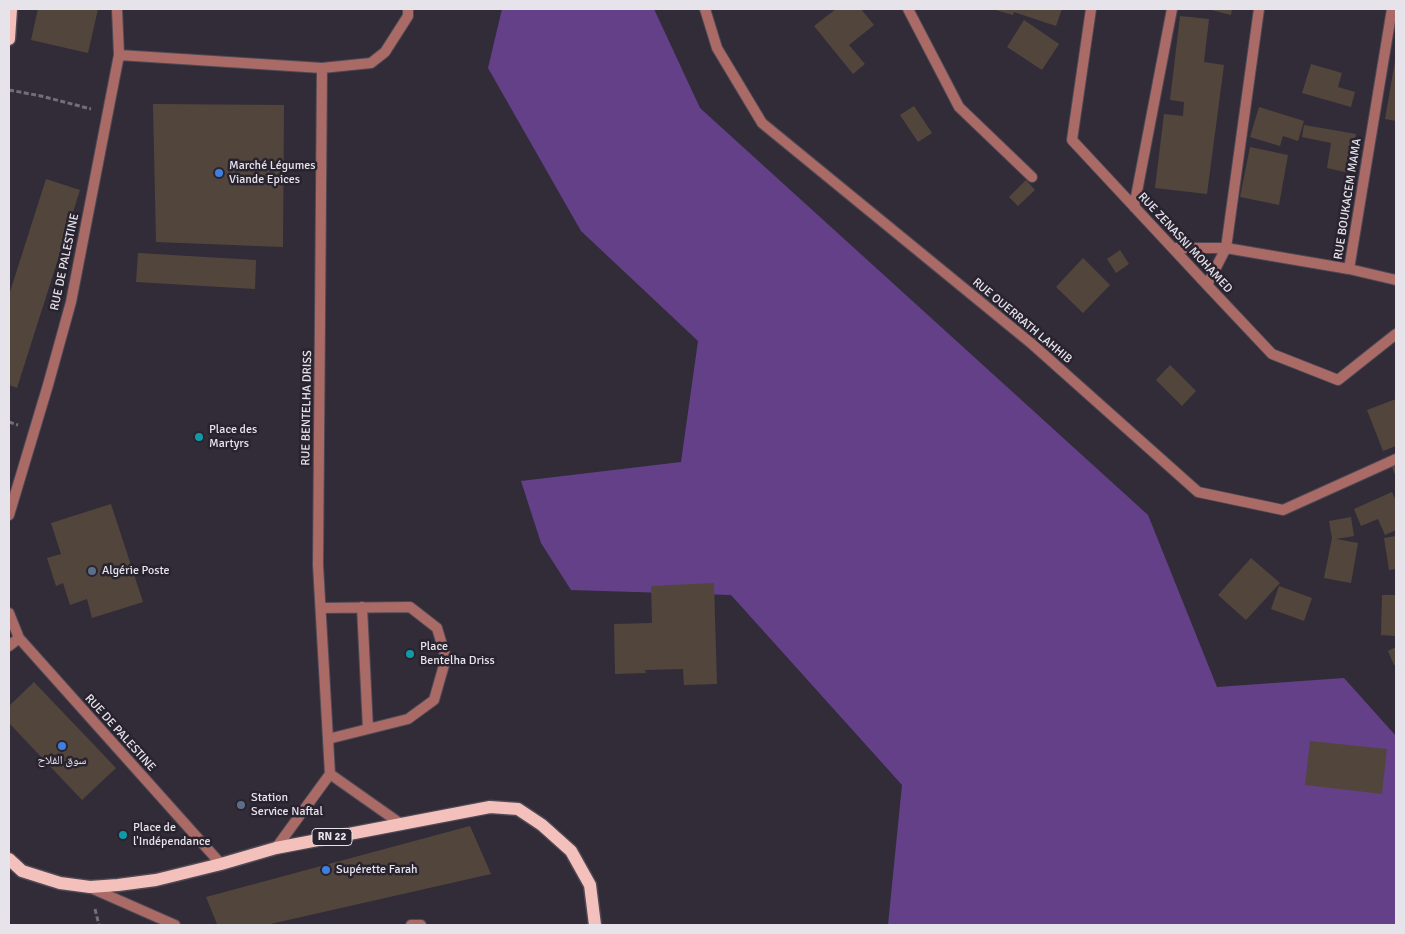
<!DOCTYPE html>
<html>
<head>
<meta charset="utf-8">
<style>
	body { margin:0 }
	#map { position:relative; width:1405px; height:934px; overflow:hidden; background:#312c38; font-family:Signika,sans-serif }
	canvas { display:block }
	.frame { position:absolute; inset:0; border:10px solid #e6e3eb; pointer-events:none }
</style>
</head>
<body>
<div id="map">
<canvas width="1405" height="934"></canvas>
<div class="frame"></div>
</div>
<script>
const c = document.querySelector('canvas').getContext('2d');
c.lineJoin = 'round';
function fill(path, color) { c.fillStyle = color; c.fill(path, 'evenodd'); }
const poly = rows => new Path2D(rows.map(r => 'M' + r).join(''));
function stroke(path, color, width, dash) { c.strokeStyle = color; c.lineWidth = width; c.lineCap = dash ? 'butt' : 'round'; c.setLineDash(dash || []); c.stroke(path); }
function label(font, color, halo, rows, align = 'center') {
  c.font = font + ' Signika,"Noto Naskh Arabic",sans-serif'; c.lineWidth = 5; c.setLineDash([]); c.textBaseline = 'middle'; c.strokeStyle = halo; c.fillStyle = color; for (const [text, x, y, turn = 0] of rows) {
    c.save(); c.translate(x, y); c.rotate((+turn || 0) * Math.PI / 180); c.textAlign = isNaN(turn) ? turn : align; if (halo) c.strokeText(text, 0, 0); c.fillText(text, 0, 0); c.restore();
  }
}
fill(poly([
	[502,9,654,9,700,108,1148,515,1217,687,1344,678,1396,736,1396,925,888,925,902,785,731,595,571,590,541,543,521,481,681,462,698,341,581,231,488,68]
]), '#644089');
fill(poly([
	[38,9,98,9,88,53,31,40],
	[836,9,861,9,874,25,849,45,865,64,853,74,814,26],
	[992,9,1062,9,1056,26,1014,12,1013,15],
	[1207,9,1232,9,1231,15],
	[1180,16,1209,19,1204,62,1224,65,1207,194,1155,188,1164,114,1183,116,1184,102,1170,100],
	[1024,20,1059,44,1042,70,1007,47],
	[1395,61,1396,61,1396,121,1385,119],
	[1311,64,1342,73,1338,87,1355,92,1351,107,1302,93],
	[153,104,284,105,283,247,156,242],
	[914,106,932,133,918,142,900,115],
	[1259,107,1304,121,1298,141,1283,136,1280,146,1250,137],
	[1304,125,1356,134,1349,173,1327,168,1331,143,1302,137],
	[1250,147,1288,155,1279,205,1240,197],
	[46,179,80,190,17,388,9,385,9,295],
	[1026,180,1035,190,1018,206,1009,197],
	[1120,250,1129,264,1116,273,1107,259],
	[138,253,256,260,255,289,136,282],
	[1083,258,1110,285,1083,313,1056,287],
	[1170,365,1196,391,1182,406,1156,380],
	[1396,399,1396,446,1383,451,1367,410],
	[1396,465,1396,477,1392,467],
	[1392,492,1396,501,1396,530,1385,535,1378,519,1361,526,1354,509],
	[111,504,143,602,92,618,87,599,70,605,63,583,56,586,47,558,61,554,51,523],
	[1351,517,1354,536,1336,539,1358,543,1351,583,1324,578,1332,538,1329,521],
	[1396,536,1396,569,1389,570,1384,538],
	[1251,558,1280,583,1246,620,1218,595],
	[714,583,717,684,684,685,683,669,645,670,646,673,615,674,614,624,652,623,651,586],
	[1279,586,1312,598,1304,621,1271,609],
	[1382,595,1396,595,1396,636,1381,635],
	[1396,647,1396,664,1394,665,1388,651],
	[34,682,116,768,82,800,9,723,9,706],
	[1310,741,1387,749,1382,794,1305,785],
	[470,826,491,874,266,925,217,924,206,897]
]), '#52463c');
const service = poly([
	[362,607,368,729],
	[321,608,410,607,437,628,446,658,434,700,408,719,328,739]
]);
const minor = poly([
	[705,9,717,48,762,123,1032,344,1198,492,1283,510,1396,459],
	[908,9,959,107,1032,177],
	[1091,9,1072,140,1207,285,1272,354,1338,380,1396,334],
	[1259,9,1226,248,1349,269,1392,9],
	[119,55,322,68],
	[1134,207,1172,9],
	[1173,248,1226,248,1207,285],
	[1349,269,1396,280],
	[9,515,48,385,71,302,119,55,117,9],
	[9,613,19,638,221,864],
	[9,646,19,638],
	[330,774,401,824],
	[276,848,330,774,318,565,322,68,371,63,385,52,408,16,408,9],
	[91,888,175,925],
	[411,925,421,925]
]);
const primary = poly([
	[9,39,11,9],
	[9,859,22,871,60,883,90,887,118,885,156,880,221,864,276,848,490,807,518,809,542,825,571,851,590,885,595,925]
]);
stroke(service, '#4e4955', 12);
stroke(minor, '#4e4955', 12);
stroke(primary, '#4e4955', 15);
stroke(poly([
	[9,90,41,96,91,109],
	[9,422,18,425],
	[95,909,99,925]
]), '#736f79', 3, [5, 2.5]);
stroke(service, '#aa6b67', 10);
stroke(minor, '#aa6b67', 10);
stroke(primary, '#f4c0bb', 12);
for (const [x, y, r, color] of [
	[219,173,5,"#3f7fe0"],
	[199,437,5,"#0f9aa8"],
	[92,571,5,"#5c6f8a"],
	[410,654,5,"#0f9aa8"],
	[62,746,5,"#3f7fe0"],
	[241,805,5,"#5c6f8a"],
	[123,835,5,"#0f9aa8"],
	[326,870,5,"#3f7fe0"]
]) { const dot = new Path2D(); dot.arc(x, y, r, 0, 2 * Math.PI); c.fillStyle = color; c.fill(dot); stroke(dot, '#28232e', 2); }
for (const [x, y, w] of [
	[332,837,40]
]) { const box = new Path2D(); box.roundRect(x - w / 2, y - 8.5, w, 17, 4); c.fillStyle = '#28232e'; c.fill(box); stroke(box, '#e6e3eb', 1); }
label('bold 11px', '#e6e3eb', null, [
	["RN 22",332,837]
]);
label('12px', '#e6e3eb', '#28232e', [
	["Marché Légumes",229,166],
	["Viande Epices",229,180],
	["Place des",209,430],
	["Martyrs",209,444],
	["Algérie Poste",102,571],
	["Place",420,647],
	["Bentelha Driss",420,661],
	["سوق الفلاح",62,761,"center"],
	["Station",251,798],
	["Service Naftal",251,812],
	["Place de",133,828],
	["l'Indépendance",133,842],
	["Supérette Farah",336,870]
], 'left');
label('12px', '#e6e3eb', '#28232e', [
	["RUE BOUKACEM MAMA",1348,199,-81],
	["RUE ZENASNI MOHAMED",1185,243,47],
	["RUE DE PALESTINE",65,262,-78],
	["RUE OUERRATH LAHHIB",1022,321,40],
	["RUE BENTELHA DRISS",307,408,-89],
	["RUE DE PALESTINE",120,733,48]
]);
</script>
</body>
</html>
